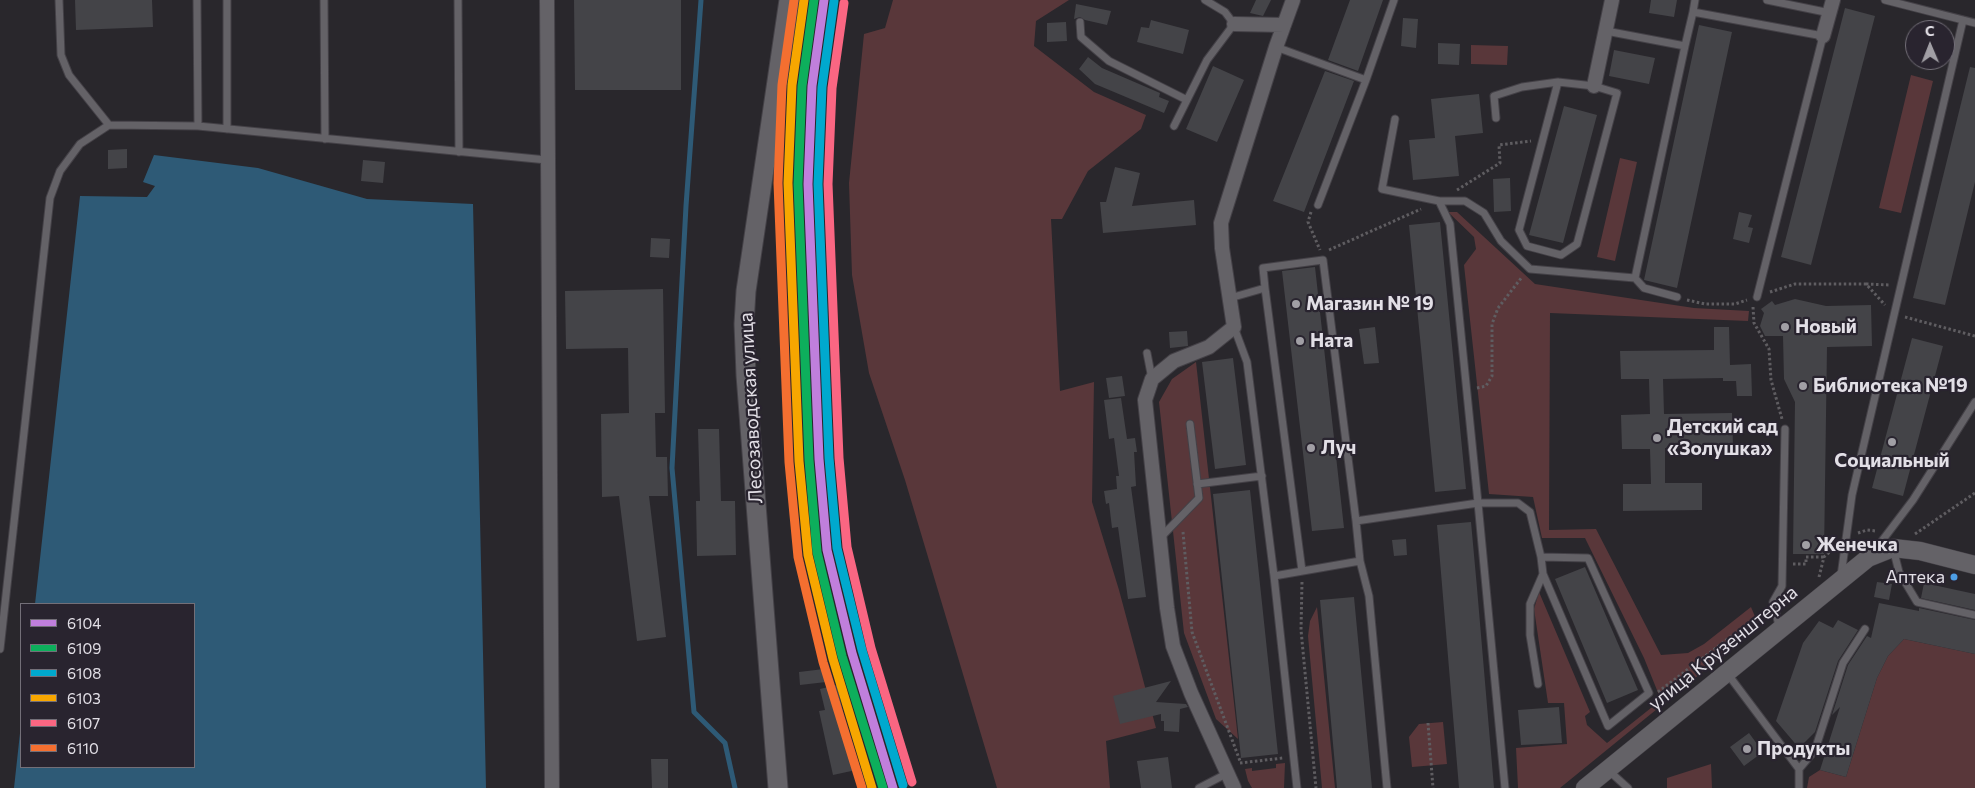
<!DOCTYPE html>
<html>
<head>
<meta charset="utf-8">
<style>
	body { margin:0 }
	#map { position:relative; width:1975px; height:788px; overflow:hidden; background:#29272c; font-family:Commissioner,sans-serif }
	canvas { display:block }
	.legend { position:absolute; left:20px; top:603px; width:175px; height:165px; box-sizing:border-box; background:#29242f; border:1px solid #736f78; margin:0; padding:6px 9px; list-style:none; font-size:15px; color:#e2dfe6 }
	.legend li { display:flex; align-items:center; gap:10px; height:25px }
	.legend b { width:25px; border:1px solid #736f78 }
	.north { position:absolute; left:1905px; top:20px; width:50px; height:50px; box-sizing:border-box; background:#29242f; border:1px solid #736f78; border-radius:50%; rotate:359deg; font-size:14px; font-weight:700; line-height:20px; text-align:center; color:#e2dfe6 }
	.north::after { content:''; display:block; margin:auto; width:18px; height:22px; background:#a19fa5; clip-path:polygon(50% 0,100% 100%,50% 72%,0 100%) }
</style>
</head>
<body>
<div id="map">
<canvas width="1975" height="788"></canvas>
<ul class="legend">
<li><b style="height:6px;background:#c07fdc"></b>6104</li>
<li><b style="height:6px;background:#0daf5c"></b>6109</li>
<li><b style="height:6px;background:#00a9ce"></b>6108</li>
<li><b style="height:6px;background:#f7a600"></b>6103</li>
<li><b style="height:6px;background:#fa6682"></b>6107</li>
<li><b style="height:6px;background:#f46f30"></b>6110</li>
</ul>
<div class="north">С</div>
</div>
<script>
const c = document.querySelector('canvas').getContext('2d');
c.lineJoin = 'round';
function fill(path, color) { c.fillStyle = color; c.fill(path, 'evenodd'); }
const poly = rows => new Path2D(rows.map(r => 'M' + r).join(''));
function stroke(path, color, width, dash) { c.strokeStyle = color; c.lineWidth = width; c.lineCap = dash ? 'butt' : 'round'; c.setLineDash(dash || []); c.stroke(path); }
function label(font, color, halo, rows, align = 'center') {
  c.font = font + ' Commissioner,sans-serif'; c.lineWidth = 4.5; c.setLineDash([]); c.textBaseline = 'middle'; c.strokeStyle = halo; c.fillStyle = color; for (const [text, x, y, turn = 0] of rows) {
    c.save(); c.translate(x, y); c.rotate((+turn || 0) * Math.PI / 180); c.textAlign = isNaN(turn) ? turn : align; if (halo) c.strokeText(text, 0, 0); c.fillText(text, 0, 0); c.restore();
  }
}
fill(poly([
	[893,0,1069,0,1036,21,1034,46,1094,92,1146,115,1141,129,1088,171,1062,219,1051,219,1060,391,1094,382,1092,502,1119,590,1156,728,1106,741,1110,788,997,788,905,480,869,373,852,275,849,183,864,34,885,28],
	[1471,45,1508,46,1507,65,1471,64],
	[1911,75,1933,81,1901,213,1879,208],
	[1620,158,1637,162,1615,261,1597,257],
	[1448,212,1457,212,1535,284,1694,308,1749,311,1748,321,1550,313,1549,530,1596,529,1661,655,1688,653,1704,644,1751,607,1759,626,1560,788,1518,788,1516,748,1567,744,1564,703,1548,703,1534,609,1539,592,1590,712,1585,716,1587,725,1607,743,1661,700,1644,658,1585,538,1542,538,1533,497,1489,494,1464,265,1476,249,1474,237],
	[1196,362,1238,739,1216,719,1184,633,1159,402,1172,379],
	[1317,607,1319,626,1335,788,1322,788,1308,636,1310,621],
	[1904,639,1975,654,1975,788,1807,788,1809,777,1820,770,1846,777,1877,678,1888,656],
	[1443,722,1447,764,1412,767,1409,737,1419,724],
	[1285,763,1284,788,1252,788,1248,781,1245,769,1252,768,1252,771,1276,768,1276,764],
	[1711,764,1712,788,1667,788,1667,778]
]), '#59373a');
fill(poly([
	[154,155,258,168,367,199,473,204,486,788,14,788,21,724,21,767,194,767,194,604,35,604,80,196,147,197,155,186,143,182]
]), '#2e5a76');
stroke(poly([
	[701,0,686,206,672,468,694,712,725,743,735,788]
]), '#2e5a76', 5);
fill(poly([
	[75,0,152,0,153,27,76,30],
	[574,0,681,0,681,90,575,90],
	[1256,0,1271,0,1263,16,1250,13],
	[1350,0,1383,0,1358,71,1328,60],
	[1651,0,1677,0,1674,17,1649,13],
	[1076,4,1111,11,1107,25,1085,20,1080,17,1074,19],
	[1845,8,1875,16,1811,265,1781,257],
	[1403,18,1418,19,1416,48,1401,46],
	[1151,20,1189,30,1183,54,1137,42,1141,27,1149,28],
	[1066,22,1067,41,1047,42,1047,23],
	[1699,25,1732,32,1677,288,1644,280],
	[1438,43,1460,44,1459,65,1438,64],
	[1614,50,1655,58,1649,84,1609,76],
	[1088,57,1102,68,1160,93,1159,97,1169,101,1164,113,1095,84,1079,69],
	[1213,66,1244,80,1217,142,1186,129],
	[1970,67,1975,68,1975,182,1945,305,1913,298],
	[1325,71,1354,81,1304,212,1273,201],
	[1479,94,1483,133,1455,136,1459,176,1413,180,1409,140,1435,138,1431,99],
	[1564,106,1597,115,1563,243,1529,235],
	[127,149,127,168,108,169,108,150],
	[363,160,385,162,383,183,361,181],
	[1115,167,1140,173,1132,206,1194,200,1196,225,1103,233,1100,202,1106,202],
	[1510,178,1511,211,1494,212,1493,179],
	[1739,212,1752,215,1748,227,1753,228,1749,243,1733,239],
	[1440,222,1466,489,1435,492,1409,225],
	[651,238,670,239,669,258,650,257],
	[1315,267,1344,528,1312,531,1282,271],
	[663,289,665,413,655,413,656,457,667,457,668,496,649,496,666,637,637,641,619,496,602,497,601,414,629,413,628,348,566,349,565,291],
	[1795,299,1826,306,1871,305,1872,346,1827,347,1824,554,1793,554,1795,402,1784,379,1783,336,1765,336,1760,326,1764,313,1761,309,1772,301,1775,305],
	[1375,327,1379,363,1364,364,1359,329],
	[1714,327,1729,327,1730,365,1751,364,1752,396,1737,396,1736,381,1723,381,1723,378,1663,379,1664,414,1732,413,1733,447,1665,448,1665,483,1702,483,1702,510,1623,511,1623,484,1651,484,1650,449,1622,449,1621,415,1650,414,1649,379,1621,379,1620,351,1714,350],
	[1187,331,1188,346,1170,348,1169,332],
	[1912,338,1943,346,1903,496,1872,488],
	[1233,358,1246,465,1215,469,1202,362],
	[1122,376,1125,396,1109,398,1106,378],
	[1121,398,1127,439,1135,438,1137,452,1134,452,1136,486,1131,487,1146,597,1128,599,1118,527,1112,528,1109,503,1106,504,1104,491,1117,489,1116,476,1119,476,1114,438,1109,439,1104,400],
	[698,429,719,429,721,501,735,501,736,555,697,556,696,501,700,501],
	[1250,490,1278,754,1241,758,1213,494],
	[1471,522,1477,588,1494,788,1459,788,1437,525],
	[1406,539,1407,555,1394,556,1392,540],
	[1585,567,1638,690,1607,703,1555,579],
	[1877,582,1892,584,1889,600,1874,597],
	[1924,583,1975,594,1975,610,1921,598],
	[1354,597,1372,788,1337,788,1320,600],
	[1879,603,1919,611,1919,608,1975,620,1975,654,1904,639,1888,656,1877,678,1846,777,1820,770,1840,707,1832,715,1848,665,1867,636,1871,638],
	[1838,620,1858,630,1838,661,1815,732,1799,748,1776,721,1803,643,1819,621,1833,628],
	[824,669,826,682,800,685,799,672],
	[1171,681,1156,702,1186,704,1188,707,1180,709,1179,732,1164,731,1164,721,1161,721,1161,714,1120,724,1113,696],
	[837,685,856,770,833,775,819,711,825,710,820,689],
	[1559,707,1562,743,1521,745,1518,710],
	[1749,733,1763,752,1744,766,1730,747],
	[1168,757,1172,788,1141,788,1137,761],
	[651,759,668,759,668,788,652,788]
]), '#444448');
const service = poly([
	[59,0,61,55,69,75,109,125],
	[197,0,198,126],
	[227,0,227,129],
	[324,0,325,139],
	[458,0,459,152],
	[1767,0,1830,13],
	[1885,0,1975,23],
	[1693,12,1695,0],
	[1080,22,1081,37,1109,61,1187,100],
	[1606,31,1685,46,1693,12,1823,36,1757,297],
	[1276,47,1366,80,1394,0],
	[1496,118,1494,96,1522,87,1558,82,1594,86,1617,93,1577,244,1561,255,1527,246,1519,230,1558,82],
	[1395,119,1382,189,1439,201,1465,201,1484,213,1501,241,1530,269,1635,278,1685,46],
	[1174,126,1207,60,1234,24,1225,12,1205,0],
	[1318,205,1366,80],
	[1635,278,1644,288,1677,297],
	[1265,288,1263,268,1323,260,1356,521],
	[1230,298,1265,288,1302,571],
	[1234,327,1247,362,1274,576,1297,788],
	[1147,353,1152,379],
	[1197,484,1262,476],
	[1161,537,1199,498,1190,424],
	[1893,548,1899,572,1917,602,1975,615],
	[1875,550,1913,500,1975,402],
	[1541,557,1588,558,1649,693,1608,726,1543,574],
	[1360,561,1369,596,1387,788],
	[1274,576,1360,561,1356,521,1478,503,1450,224,1439,201],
	[1841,576,1852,495,1963,20],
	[1780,629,1773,602,1782,586,1785,429],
	[0,649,50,198,60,171,80,144,109,125,198,126,547,160],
	[1727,673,1799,769,1799,788],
	[1799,769,1815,750,1843,663,1865,629],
	[1608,770,1628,788],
	[1199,788,1226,774],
	[1505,788,1478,503,1518,503,1530,512,1541,557,1543,574,1530,604,1530,635,1538,684]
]);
const minor = poly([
	[547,0,552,788],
	[1234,24,1284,25],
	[1823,36,1833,0],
	[1594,86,1612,0],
	[1234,788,1191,693,1173,646,1167,608,1145,400,1152,379,1174,361,1209,347,1234,327,1222,248,1221,223,1276,47,1293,0]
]);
const tertiary = poly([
	[1585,788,1868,558,1893,548,1920,551,1975,565]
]);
const secondary = poly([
	[778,788,746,375,744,324,746,291,789,0]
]);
stroke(service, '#444147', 9);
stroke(minor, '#444147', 16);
stroke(tertiary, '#444147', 19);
stroke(secondary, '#444147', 21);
stroke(poly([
	[1457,190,1500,163,1499,145,1531,141],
	[1311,212,1308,222,1320,250],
	[1329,250,1421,209],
	[1866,284,1890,285],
	[1770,292,1795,284,1866,284,1885,305],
	[1687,300,1705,304,1735,304,1747,300],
	[1753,307,1754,323,1769,349,1771,380,1782,419],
	[1905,317,1975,336],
	[1477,388,1486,386,1492,376,1492,324,1498,308,1522,277],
	[1183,532,1192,632,1240,761],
	[1858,533,1867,530,1876,531],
	[1915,534,1975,493],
	[1793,564,1806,564,1806,557,1824,557],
	[1819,577,1824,557,1834,548],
	[1302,582,1301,630,1316,788],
	[1658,692,1758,616,1761,624],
	[1428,723,1433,788],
	[1240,763,1283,758]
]), '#5f5d61', 3, [2.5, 2.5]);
stroke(service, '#646267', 7);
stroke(minor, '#646267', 14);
stroke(tertiary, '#646267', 18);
stroke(secondary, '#646267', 19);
stroke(poly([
	[824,0,812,86,808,184,819,459,827,550,852,653,893,788]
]), '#c07fdc', 9);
stroke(poly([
	[814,0,802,86,798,184,809,460,817,552,842,656,883,788]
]), '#0daf5c', 9);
stroke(poly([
	[834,1,822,87,818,184,829,458,837,548,862,650,903,785]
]), '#00a9ce', 9);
stroke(poly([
	[804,0,792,85,788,183,799,461,808,555,833,659,872,788]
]), '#f7a600', 9);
stroke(poly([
	[844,3,832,88,828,184,839,458,847,547,871,648,912,782]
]), '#fa6682', 9);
stroke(poly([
	[794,0,782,85,778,183,789,462,798,557,823,662,862,788]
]), '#f46f30', 9);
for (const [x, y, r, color] of [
	[1296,304,5,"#a19fa5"],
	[1785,327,5,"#a19fa5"],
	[1300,341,5,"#a19fa5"],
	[1803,386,5,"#a19fa5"],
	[1657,438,5,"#a19fa5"],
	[1892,442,5,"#a19fa5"],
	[1311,448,5,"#a19fa5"],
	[1806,545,5,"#a19fa5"],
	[1954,577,4.5,"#4d9ee5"],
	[1747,749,5,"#a19fa5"]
]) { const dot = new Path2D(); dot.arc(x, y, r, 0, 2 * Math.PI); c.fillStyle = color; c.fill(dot); stroke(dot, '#29242f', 2); }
label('18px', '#e2dfe6', '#29242f', [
	["Аптека",1945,577]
], 'right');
label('bold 19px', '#e2dfe6', '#29242f', [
	["Магазин № 19",1306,304],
	["Новый",1795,327],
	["Ната",1310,341],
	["Библиотека №19",1813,386],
	["Детский сад",1667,427],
	["«Золушка»",1667,449],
	["Луч",1321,448],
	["Социальный",1892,461,"center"],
	["Женечка",1816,545],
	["Продукты",1757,749]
], 'left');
label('19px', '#e2dfe6', '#29242f', [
	["Лесозаводская улица",751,408,-93],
	["улица Крузенштерна",1723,648,-39]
]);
</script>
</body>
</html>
